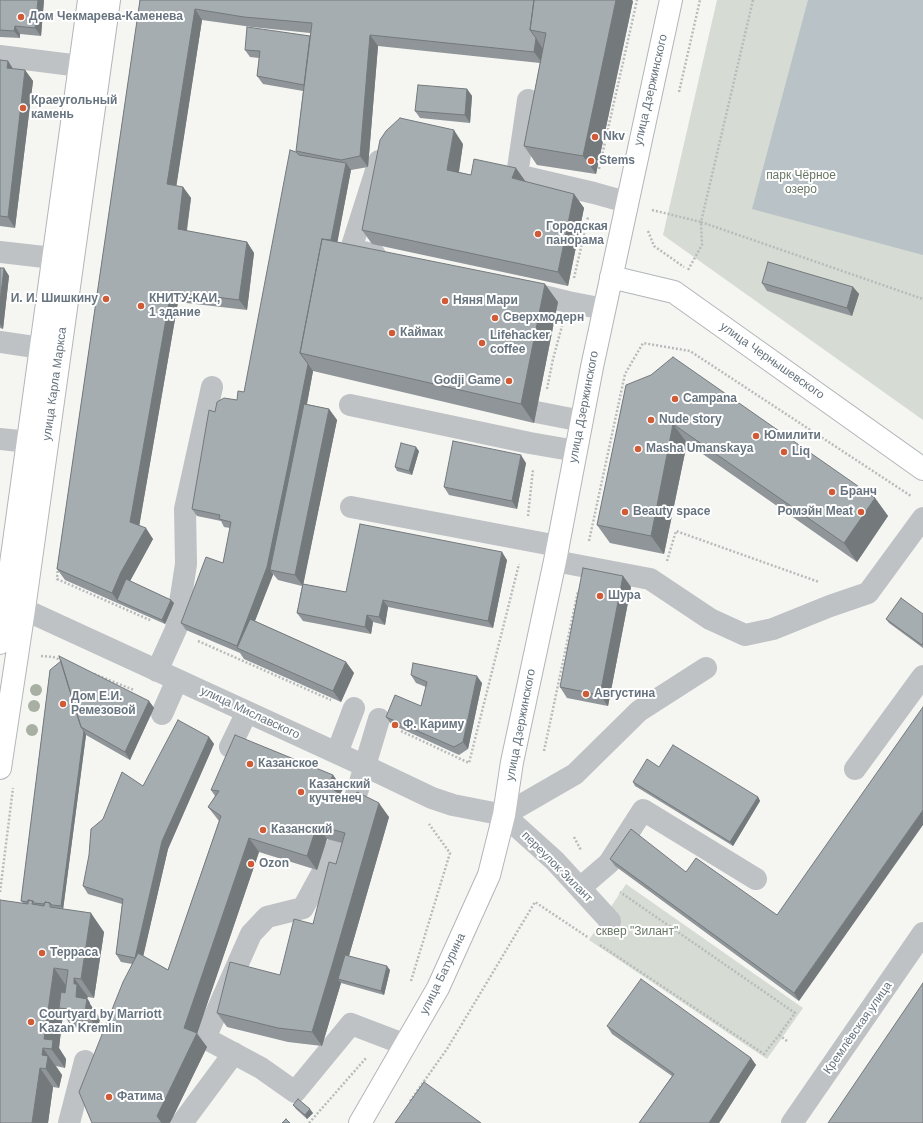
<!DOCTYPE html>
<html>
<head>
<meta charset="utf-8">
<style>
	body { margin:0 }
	canvas { display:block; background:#f5f5f2 }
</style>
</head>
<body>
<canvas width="923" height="1123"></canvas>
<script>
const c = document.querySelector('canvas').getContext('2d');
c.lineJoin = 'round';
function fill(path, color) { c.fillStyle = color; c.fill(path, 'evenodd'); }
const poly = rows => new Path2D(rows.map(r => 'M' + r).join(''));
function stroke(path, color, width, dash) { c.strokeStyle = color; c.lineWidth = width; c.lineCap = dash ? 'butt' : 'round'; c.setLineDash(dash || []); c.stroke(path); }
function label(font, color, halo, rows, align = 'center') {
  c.font = font + ' Helvetica,sans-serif'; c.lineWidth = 4; c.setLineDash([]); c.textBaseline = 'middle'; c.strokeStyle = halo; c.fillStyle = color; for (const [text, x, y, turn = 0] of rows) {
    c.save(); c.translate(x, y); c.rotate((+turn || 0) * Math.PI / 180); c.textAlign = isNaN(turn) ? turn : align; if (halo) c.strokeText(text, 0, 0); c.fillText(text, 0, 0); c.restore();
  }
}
fill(poly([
	[717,0,923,0,923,420,663,235],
	[626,884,803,1008,767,1059,589,940]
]), '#d6dbd3');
fill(poly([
	[808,0,923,0,923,255,752,209]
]), '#b9c2c7');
const major = poly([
	[611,277,674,292,923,469],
	[0,643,89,0],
	[0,768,24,609,109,0],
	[360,1123,438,988,489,875,504,815,512,762,555,561,592,367,671,0]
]);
stroke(major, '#b2b6b9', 24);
stroke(poly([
	[753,0,701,222,923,299],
	[679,92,700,0],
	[599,169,637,0],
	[652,210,701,222,702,245,688,270],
	[648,231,654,246,684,267],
	[574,278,588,217],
	[547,389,553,359,562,326],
	[528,516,533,469],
	[589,541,625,374,643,343,690,351,911,496],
	[667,561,676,531,819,582],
	[58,567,57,579,152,621],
	[198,641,331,700],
	[41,656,53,657,64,661],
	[94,674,134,690],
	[401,731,469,763,519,564],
	[544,751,578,591],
	[574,837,581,850],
	[0,892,13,788],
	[600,945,764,1054,779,1035,795,1013,620,892],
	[411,981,450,853,429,824],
	[779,1035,787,1041],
	[410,1101,447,1049,535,902,589,938],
	[309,1123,367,1057]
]), '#b8bbbc', 2.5, [2, 2]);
stroke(poly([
	[0,56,80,66],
	[528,100,517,175,594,193,626,202],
	[0,252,53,258],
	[375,255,351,249,379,161],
	[527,292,568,302,604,309],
	[0,342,41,348],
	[350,405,530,443,576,451],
	[536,412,582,421],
	[0,439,29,442],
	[351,507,558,546],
	[555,561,650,579,710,619,745,635,773,629,830,606,868,593,923,518],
	[8,602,365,766,432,798,453,805,504,815],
	[157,671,176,629,186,564,185,509,212,387],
	[162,714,177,680],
	[230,747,247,712],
	[337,753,354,708],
	[855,769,923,676],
	[351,809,358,789,379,719],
	[504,815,575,774,639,711,706,668],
	[504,815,555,861,610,921],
	[339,842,303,908,267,917,251,934,205,1038,261,1068,295,1092,351,1024,406,1045],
	[580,888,609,863,643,810,756,879],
	[69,1123,85,1061],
	[182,1123,234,1053],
	[792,1123,923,933]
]), '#bec2c5', 22);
stroke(major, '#fff', 22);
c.fillStyle = '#a8b0a4';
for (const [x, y] of [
	[36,690],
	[34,706],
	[32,730]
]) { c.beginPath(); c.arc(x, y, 6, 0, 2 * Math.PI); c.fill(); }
fill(poly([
	[0,0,44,0,41,36,20,34,20,38,0,37],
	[140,0,633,1,596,174,537,165,524,146,540,63,378,46,368,167,351,170,337,242,558,302,534,423,313,371,307,404,329,409,337,420,303,584,346,592,507,560,493,628,388,607,385,625,373,622,371,634,303,621,297,613,302,586,278,580,273,574,255,621,346,662,354,673,341,702,244,659,240,653,186,630,181,623,223,563,230,528,224,527,221,521,197,516,192,509,215,412,237,400,244,392,296,152,303,91,263,84,257,76,259,58,250,57,245,50,310,36,310,33,252,27,202,20,176,186,183,187,191,198,187,231,247,242,254,253,247,310,178,302,139,526,153,539,130,581,171,600,174,603,165,624,65,580,57,569],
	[0,60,8,61,13,69,25,70,33,81,15,228,0,226],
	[467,89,472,96,470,123,420,118,415,111],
	[463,144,459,172,471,175,526,182,574,194,584,208,568,286,372,244,362,230],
	[0,268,4,268,9,276,3,329,0,328],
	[762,283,853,287,859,294,852,316,767,291],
	[626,385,875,498,888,516,857,562,687,443,664,554,610,543,597,525],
	[419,451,412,475,397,471,395,467],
	[526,463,517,509,449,495,444,487],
	[623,576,631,587,608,706,567,698,560,687],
	[923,614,923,648,889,623,886,619],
	[50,670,149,701,154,708,130,760,86,735,63,909,104,932,94,998,88,997,87,998,90,1003,90,1004,100,1018,98,1030,72,1027,63,1014,59,1048,66,1059,65,1068,56,1066,62,1075,59,1088,53,1087,48,1123,0,1123,23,903,21,901],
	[411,675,482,683,468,749,459,755,391,724,386,717,421,706,426,687,416,683],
	[209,737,214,744,168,849,143,956,168,970,219,821,208,807,215,796,211,790,333,775,343,789,340,794,352,802,389,817,349,956,390,970,384,995,341,983,322,1046,288,1042,227,1027,217,1013,280,975,313,924,336,864,342,843,327,839,317,870,259,852,197,1033,207,1047,170,1123,92,1123,132,964,121,962,116,954,122,904,88,894,83,886,143,786],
	[659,767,758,797,760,801,733,846,635,786,633,782],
	[610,859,686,872,777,915,799,1001,615,866],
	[607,1026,751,1058,756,1065,719,1123,639,1123,672,1076,612,1034],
	[293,1105,313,1113,307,1119,296,1109]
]), '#8f9598');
fill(poly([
	[38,0,44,0,41,36,35,28],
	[616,0,632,0,633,1,596,174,583,156],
	[195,9,202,20,175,195,167,184],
	[15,26,20,34,20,38,14,31],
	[370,35,378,46,368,167,360,156],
	[536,38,543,49,542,63,534,52],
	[8,61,15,72,7,68],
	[25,70,33,81,15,228,8,217],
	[467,89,472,96,470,123,465,115],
	[454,130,463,144,457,183,447,170],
	[346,163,351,170,316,356,309,355],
	[516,168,526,182,512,178],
	[183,187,191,198,185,240,178,229],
	[574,194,584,208,568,286,558,272],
	[247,242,254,253,247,310,239,300],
	[4,268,9,276,3,329,0,324,0,302],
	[545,284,558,302,534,423,521,404],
	[853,287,859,294,852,316,847,308],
	[171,291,178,302,138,533,130,522],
	[308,364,313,371,294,473,270,570,273,574,273,575,243,651,239,649,237,646],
	[329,409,337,420,303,586,295,575],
	[673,424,687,443,664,554,651,536],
	[416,447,419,451,412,475,409,471],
	[521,455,526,463,517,509,512,501],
	[875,498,888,516,857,562,844,543],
	[146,528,153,539,129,583,117,600,112,593,121,572],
	[502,552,507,560,493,628,488,621],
	[623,576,631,587,608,706,600,695],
	[171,600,174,603,165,624,162,620],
	[383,600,388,607,385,625,379,617],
	[367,615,373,622,371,634,365,627],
	[346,662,354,673,341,702,333,691],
	[477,676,482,683,468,749,463,742],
	[149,701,154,708,130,760,125,752],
	[84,731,86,735,63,910,61,906],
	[209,737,214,744,168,849,141,966,135,958,162,841],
	[333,775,343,789,337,799,328,786],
	[758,797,760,801,733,846,730,842],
	[379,803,389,817,342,980,338,979,341,983,322,1046,312,1032],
	[923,810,923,825,799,1001,794,993],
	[317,825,327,839,317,870,307,856],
	[249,838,259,852,197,1034,207,1047,170,1123,162,1123,157,1116,184,1028],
	[91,913,104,932,94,998,81,979],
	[387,966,390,970,384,995,381,991],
	[54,968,67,987,59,1008,63,1014,59,1048,66,1059,65,1068,44,1039],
	[74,978,88,997,87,998,90,1003,90,1004,100,1018,98,1030,76,997,74,982],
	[43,1048,62,1075,59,1088,46,1069,42,1055],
	[751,1058,756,1065,719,1123,709,1123],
	[40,1068,53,1087,48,1123,32,1123],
	[310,1109,313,1113,307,1119,305,1115]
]), '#74797c');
const building = poly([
	[0,0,38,0,35,28,15,26,14,31,0,30,0,0],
	[140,0,534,0,530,30,536,38,534,52,370,35,360,156,341,160,296,151,312,23,244,17,195,9,167,184,183,187,178,229,247,242,239,300,171,291,130,522,146,528,121,572,112,593,57,569,140,0],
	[534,0,616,0,583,156,524,146,546,33,530,30,534,0],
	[247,27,310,36,304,85,257,76,260,51,245,50,247,27],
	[0,60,8,61,7,68,25,70,8,217,0,216,0,60],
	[418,85,467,89,465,115,415,111,418,85],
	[400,118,454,130,447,170,471,175,474,159,516,168,512,178,574,194,558,272,362,230,380,140,386,131,400,118],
	[290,150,296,152,299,155,346,163,331,240,322,239,300,353,308,364,288,466,267,567,237,646,181,623,206,557,223,563,231,522,219,519,220,515,192,509,209,410,215,412,217,402,224,398,237,400,238,391,244,392,290,150],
	[322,239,545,284,521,404,300,353,322,239],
	[768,262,853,287,847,308,762,283,768,262],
	[0,268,4,268,0,302,0,268],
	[673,357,875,498,844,543,673,424,651,536,597,525,626,385,651,375,673,357],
	[304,404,329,409,295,575,270,570,304,404],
	[453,441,521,455,512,501,444,487,453,441],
	[401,443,416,447,409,471,395,467,401,443],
	[360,524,502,552,488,621,383,600,379,617,367,615,365,627,297,613,303,584,346,592,360,524],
	[583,568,623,576,600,695,560,687,583,568],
	[126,579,171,600,162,620,117,600,126,579],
	[901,598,923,614,923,643,922,645,886,619,901,598],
	[250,619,346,662,333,691,237,648,250,619],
	[59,656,149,701,125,752,81,727,59,656],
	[61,661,81,727,84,731,61,906,52,905,50,903,45,902,44,904,34,903,33,901,28,900,28,902,21,901,50,670,61,661],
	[413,663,477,676,463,742,454,747,386,717,395,695,421,706,427,682,411,675,413,663],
	[923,707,923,810,794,993,610,859,631,829,686,872,696,858,777,915,923,707],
	[178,720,209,737,162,841,135,958,116,954,123,899,83,886,89,855,91,829,103,819,122,772,143,786,178,720],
	[235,735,333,775,328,786,352,802,357,792,379,803,331,969,312,1032,278,1028,217,1013,230,962,280,975,294,919,313,924,329,862,336,864,345,833,317,825,307,856,249,838,184,1028,197,1033,157,1116,162,1123,92,1123,79,1092,123,982,138,953,168,970,221,816,208,807,219,791,211,790,235,735],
	[673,745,758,797,730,842,633,782,647,759,659,767,673,745],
	[0,900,28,904,28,900,33,901,32,904,44,906,45,902,50,903,50,907,91,913,81,979,74,978,74,984,77,984,76,997,87,999,85,1011,59,1008,61,992,65,993,68,970,54,968,44,1039,53,1040,52,1049,43,1048,42,1055,48,1056,46,1069,40,1068,32,1123,0,1123,0,900],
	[345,955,387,966,381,991,338,979,345,955],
	[641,979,751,1058,709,1123,639,1123,674,1074,607,1026,641,979],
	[923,983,923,1123,828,1123,923,983],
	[424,1082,481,1123,395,1123,424,1082],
	[298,1099,310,1109,305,1115,293,1105,298,1099],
	[286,1119,290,1123,282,1123,286,1119]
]);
fill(building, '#a6adb1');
stroke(building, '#74797c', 1);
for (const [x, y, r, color] of [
	[21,17,4,"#cf5b37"],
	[23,108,4,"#cf5b37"],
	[595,137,4,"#cf5b37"],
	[591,161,4,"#cf5b37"],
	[538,234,4,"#cf5b37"],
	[106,299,4,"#cf5b37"],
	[445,301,4,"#cf5b37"],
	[141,306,4,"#cf5b37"],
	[495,318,4,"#cf5b37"],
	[392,333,4,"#cf5b37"],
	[482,343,4,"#cf5b37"],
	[509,381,4,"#cf5b37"],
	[675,399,4,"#cf5b37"],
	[651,420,4,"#cf5b37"],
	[756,436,4,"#cf5b37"],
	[638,449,4,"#cf5b37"],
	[784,452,4,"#cf5b37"],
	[832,492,4,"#cf5b37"],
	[625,512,4,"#cf5b37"],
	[861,512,4,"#cf5b37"],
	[600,596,4,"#cf5b37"],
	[586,694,4,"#cf5b37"],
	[63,704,4,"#cf5b37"],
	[395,725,4,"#cf5b37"],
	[250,764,4,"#cf5b37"],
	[301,792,4,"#cf5b37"],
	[263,830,4,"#cf5b37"],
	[251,864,4,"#cf5b37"],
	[42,953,4,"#cf5b37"],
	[31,1022,4,"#cf5b37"],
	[109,1097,4,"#cf5b37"]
]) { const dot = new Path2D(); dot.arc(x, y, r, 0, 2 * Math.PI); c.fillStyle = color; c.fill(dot); stroke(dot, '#fff', 1.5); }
label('bold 12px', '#67747f', '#fff', [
	["Дом Чекмарева-Каменева",29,17],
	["Краеугольный",31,101],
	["камень",31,115],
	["Nkv",603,137],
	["Stems",599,161],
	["Городская",546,227],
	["панорама",546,241],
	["И. И. Шишкину",98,299,"right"],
	["КНИТУ-КАИ,",149,299],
	["1 здание",149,313],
	["Няня Мари",453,301],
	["Сверхмодерн",503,318],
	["Каймак",400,333],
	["Lifehacker",490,336],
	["coffee",490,350],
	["Godji Game",501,381,"right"],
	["Campana",683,399],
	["Nude story",659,420],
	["Юмилити",764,436],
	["Masha Umanskaya",646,449],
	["Liq",792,452],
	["Бранч",840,492],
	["Beauty space",633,512],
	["Ромэйн Meat",853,512,"right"],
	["Шура",608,596],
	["Августина",594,694],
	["Дом Е.И.",71,697],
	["Ремезовой",71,711],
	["Ф. Кариму",403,725],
	["Казанское",258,764],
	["Казанский",309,785],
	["кучтенеч",309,799],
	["Казанский",271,830],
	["Ozon",259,864],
	["Терраса",50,953],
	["Courtyard by Marriott",39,1015],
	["Kazan Kremlin",39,1029],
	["Фатима",117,1097]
], 'left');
label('12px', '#67747f', '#fff', [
	["улица Дзержинского",651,90,-77],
	["улица Чернышевского",772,361,35],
	["улица Карла Маркса",55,384,-82],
	["улица Дзержинского",584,407,-79],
	["улица Миславского",250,713,25],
	["улица Дзержинского",521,725,-79],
	["переулок Зилант",557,867,45],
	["улица Батурина",443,974,-64],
	["Кремлёвская улица",858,1028,-55]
]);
label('12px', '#697765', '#fff', [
	["парк Чёрное",801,176],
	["озеро",801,190],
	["сквер \"Зилант\"",637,932]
]);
</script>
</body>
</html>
